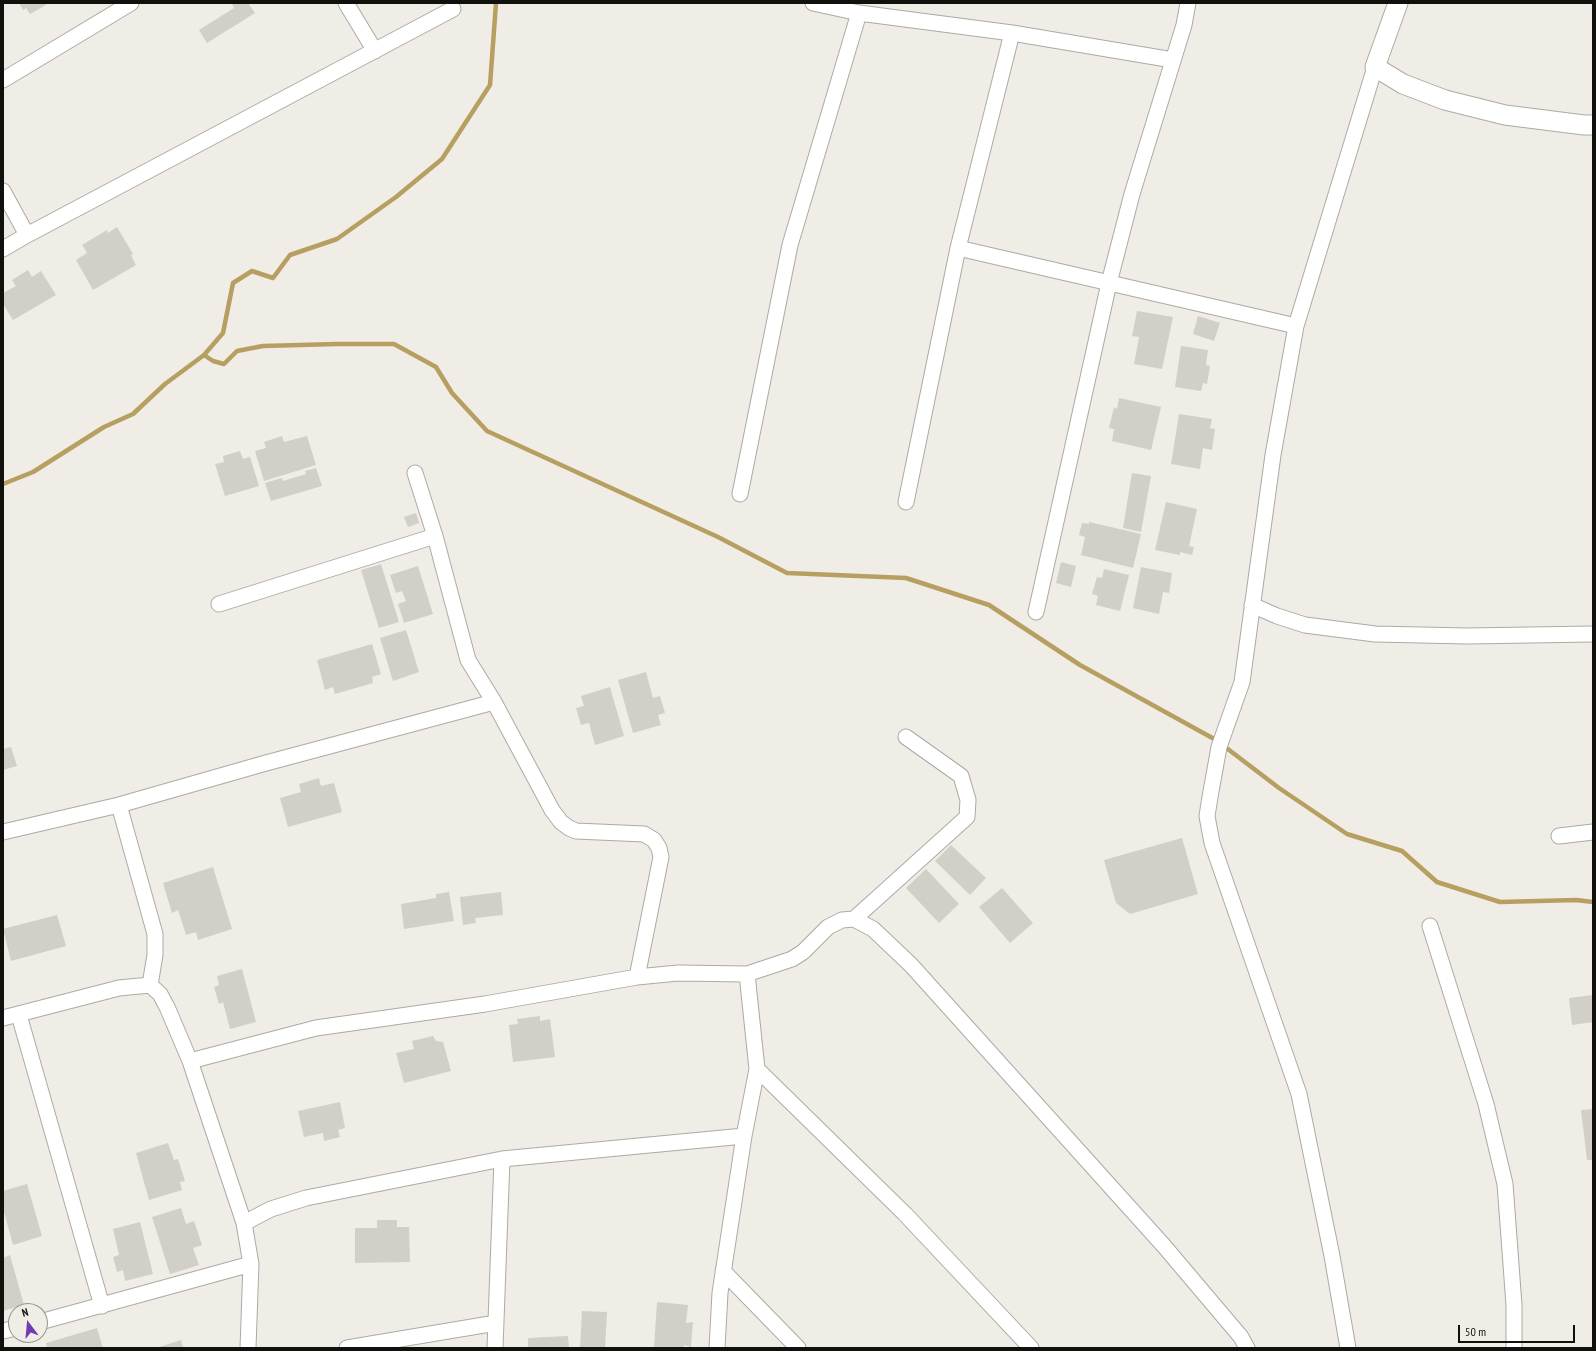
<!DOCTYPE html>
<html>
<head>
<meta charset="utf-8">
<style>
	body { margin:0 }
	#map { position:relative; width:1596px; height:1351px; overflow:hidden; background:#efede6; font-family:"PT Sans Narrow",sans-serif }
	canvas { display:block }
	.frame { position:absolute; inset:0; border:4px solid #10100d; pointer-events:none }
	.north { position:absolute; left:8px; top:1303px; width:40px; height:40px; box-sizing:border-box; background:#efede6; border:1px solid #96958f; border-radius:50%; rotate:344deg; font-size:11px; font-weight:700; line-height:16px; text-align:center; color:#10100d }
	.north::after { content:''; display:block; margin:auto; width:14px; height:18px; background:#713cb3; clip-path:polygon(50% 0,100% 100%,50% 72%,0 100%) }
	.scale { position:absolute; left:1458px; top:1325px; width:117px; height:18px; box-sizing:border-box; border:2px solid #10100d; border-top:0; padding-left:5px; font-size:12px; line-height:14px; white-space:nowrap; color:#10100d; -webkit-text-stroke:3px #efede6; paint-order:stroke }
</style>
</head>
<body>
<div id="map">
<canvas width="1596" height="1351"></canvas>
<div class="frame"></div>
<div class="north">N</div>
<div class="scale">50 m</div>
</div>
<script>
const c = document.querySelector('canvas').getContext('2d');
c.lineJoin = 'round';
const poly = rows => new Path2D(rows.map(r => 'M' + r).join(''));
function stroke(path, color, width, dash) { c.strokeStyle = color; c.lineWidth = width; c.lineCap = dash ? 'butt' : 'round'; c.setLineDash(dash || []); c.stroke(path); }
function fill(path, color) { c.fillStyle = color; c.fill(path, 'evenodd'); }
stroke(poly([
	[204,355,213,361,224,364,237,351,263,346,337,344,394,344,436,367,452,393,487,431,718,537,787,573,906,578,989,605,1080,665,1216,740,1279,788,1347,834,1402,851,1437,882,1500,902,1576,900,1593,902],
	[3,484,33,472,104,427,133,414,165,384,204,355,223,333,233,283,252,271,273,278,290,255,337,239,396,197,442,159,490,85,496,3]
]), '#b69f60', 4.5);
fill(poly([
	[19,3,45,3,46,5,30,14,26,8,23,10],
	[234,3,248,3,255,13,207,43,199,30,234,8,232,4],
	[117,227,133,254,131,255,136,265,93,290,76,260,87,253,82,245,107,230,108,233],
	[28,270,32,277,41,271,56,295,13,320,3,304,3,293,16,286,12,280],
	[1137,311,1173,317,1162,369,1134,364,1139,337,1132,336],
	[1198,316,1220,323,1214,341,1193,334],
	[1181,346,1208,350,1206,365,1210,366,1207,384,1203,383,1201,391,1175,387],
	[1119,398,1161,407,1151,450,1112,441,1114,429,1109,428,1114,407,1117,409],
	[1179,414,1212,419,1210,428,1215,429,1212,450,1203,448,1200,469,1171,464],
	[282,436,284,442,307,436,316,465,264,481,255,451,266,448,264,442],
	[240,451,243,459,250,457,259,486,225,496,215,464,224,462,223,456],
	[316,468,322,486,271,501,265,483,282,478,283,481,306,474,305,471],
	[1132,473,1151,476,1141,532,1123,528],
	[1166,502,1197,509,1189,546,1194,547,1192,555,1180,552,1180,555,1155,550],
	[416,513,419,523,408,527,404,517],
	[1089,522,1141,534,1133,568,1081,555,1085,537,1079,535,1082,523,1089,524],
	[1061,562,1076,566,1071,587,1056,583],
	[381,564,399,622,379,628,361,570],
	[418,566,433,614,404,623,398,604,406,601,402,591,396,593,390,575],
	[1141,567,1172,573,1169,593,1163,592,1159,614,1133,608],
	[1104,569,1129,575,1120,611,1096,605,1098,596,1092,594,1097,577,1102,578],
	[406,630,419,672,393,681,380,638],
	[372,644,381,674,372,677,373,683,335,694,333,687,325,690,317,660],
	[646,672,653,698,660,696,665,713,658,715,661,725,633,733,618,680],
	[610,687,624,736,595,745,589,723,581,725,576,708,584,706,581,696],
	[11,747,17,766,3,770,3,749],
	[319,778,321,786,334,783,342,812,288,827,280,798,301,792,299,784],
	[1182,838,1198,894,1130,914,1116,903,1104,860],
	[951,845,986,878,970,895,935,861],
	[213,867,232,929,198,940,196,932,186,935,178,910,172,913,163,883],
	[926,869,959,904,939,923,906,888],
	[1002,888,1033,923,1010,943,979,907],
	[449,892,454,921,404,929,401,904,436,898,436,894],
	[501,892,503,915,475,918,476,923,463,925,460,897],
	[57,915,66,946,11,961,3,929],
	[242,969,256,1022,230,1029,223,1002,219,1004,214,987,219,985,217,976],
	[1593,995,1593,1022,1572,1025,1569,998],
	[540,1016,540,1021,550,1019,555,1057,513,1062,509,1025,518,1024,517,1019],
	[433,1036,436,1041,443,1042,451,1071,404,1083,396,1053,414,1049,412,1041],
	[340,1102,345,1128,338,1130,340,1137,324,1141,323,1133,304,1137,298,1111],
	[1593,1109,1593,1160,1587,1160,1581,1110],
	[168,1143,174,1160,178,1159,185,1181,180,1182,182,1190,149,1200,136,1153],
	[27,1184,42,1236,13,1245,3,1208,3,1191],
	[181,1208,186,1224,194,1221,202,1245,193,1248,199,1265,170,1274,152,1217],
	[377,1220,397,1220,397,1227,409,1227,410,1262,355,1263,355,1228,377,1228],
	[140,1222,153,1274,125,1281,123,1270,117,1272,113,1257,119,1255,113,1229],
	[10,1255,24,1305,3,1311,3,1258],
	[657,1302,688,1305,686,1323,693,1322,691,1347,684,1345,684,1348,654,1348],
	[582,1311,607,1312,605,1348,580,1348],
	[97,1328,103,1348,47,1348,46,1343],
	[568,1336,569,1348,528,1348,528,1338],
	[181,1340,183,1348,156,1348]
]), '#d1cfc8');
const minor = poly([
	[346,3,375,51],
	[813,3,859,13,1012,33,1173,60],
	[3,80,131,3],
	[3,191,27,235],
	[958,248,1296,326],
	[3,249,27,235,453,9],
	[415,473,435,536,468,660,494,702,552,810,561,822,569,828,576,831,644,834,654,840,659,848,661,857,637,977],
	[740,494,790,245,859,13],
	[906,502,958,248,1012,33],
	[219,604,435,536],
	[1252,605,1277,616,1305,625,1375,634,1467,636,1593,634],
	[1036,612,1109,283,1132,194,1184,25,1188,3],
	[119,805,155,934,155,955,150,985],
	[3,832,119,805,266,763,494,702],
	[1559,836,1593,832],
	[854,919,967,817,968,800,961,776,906,737],
	[1430,926,1486,1104,1505,1184,1514,1305,1514,1348],
	[19,1015,102,1306],
	[3,1018,119,988,150,985,160,994,167,1007,190,1061,244,1223,251,1264,248,1348],
	[190,1061,316,1028,485,1004,637,977,678,973,747,974,792,959,803,952,828,927,842,920,854,919,873,929,911,965,1164,1246,1241,1337,1247,1348],
	[757,1069,905,1214,1031,1348],
	[244,1223,271,1209,306,1198,502,1159,744,1136],
	[723,1271,798,1348],
	[40,1322,251,1264],
	[3,1331,16,1328],
	[347,1348,496,1323],
	[495,1348,502,1159],
	[717,1348,720,1293,744,1136,757,1069,747,974],
	[1348,1348,1332,1256,1299,1094,1212,843,1207,816,1210,797,1219,747,1242,682,1273,455,1296,326,1375,67]
]);
const tertiary = poly([
	[1398,3,1375,67,1403,84,1445,100,1505,115,1584,125,1593,125]
]);
stroke(minor, '#adaaa4', 17);
stroke(tertiary, '#adaaa4', 21);
stroke(minor, '#fff', 15);
stroke(tertiary, '#fff', 19);
</script>
</body>
</html>
